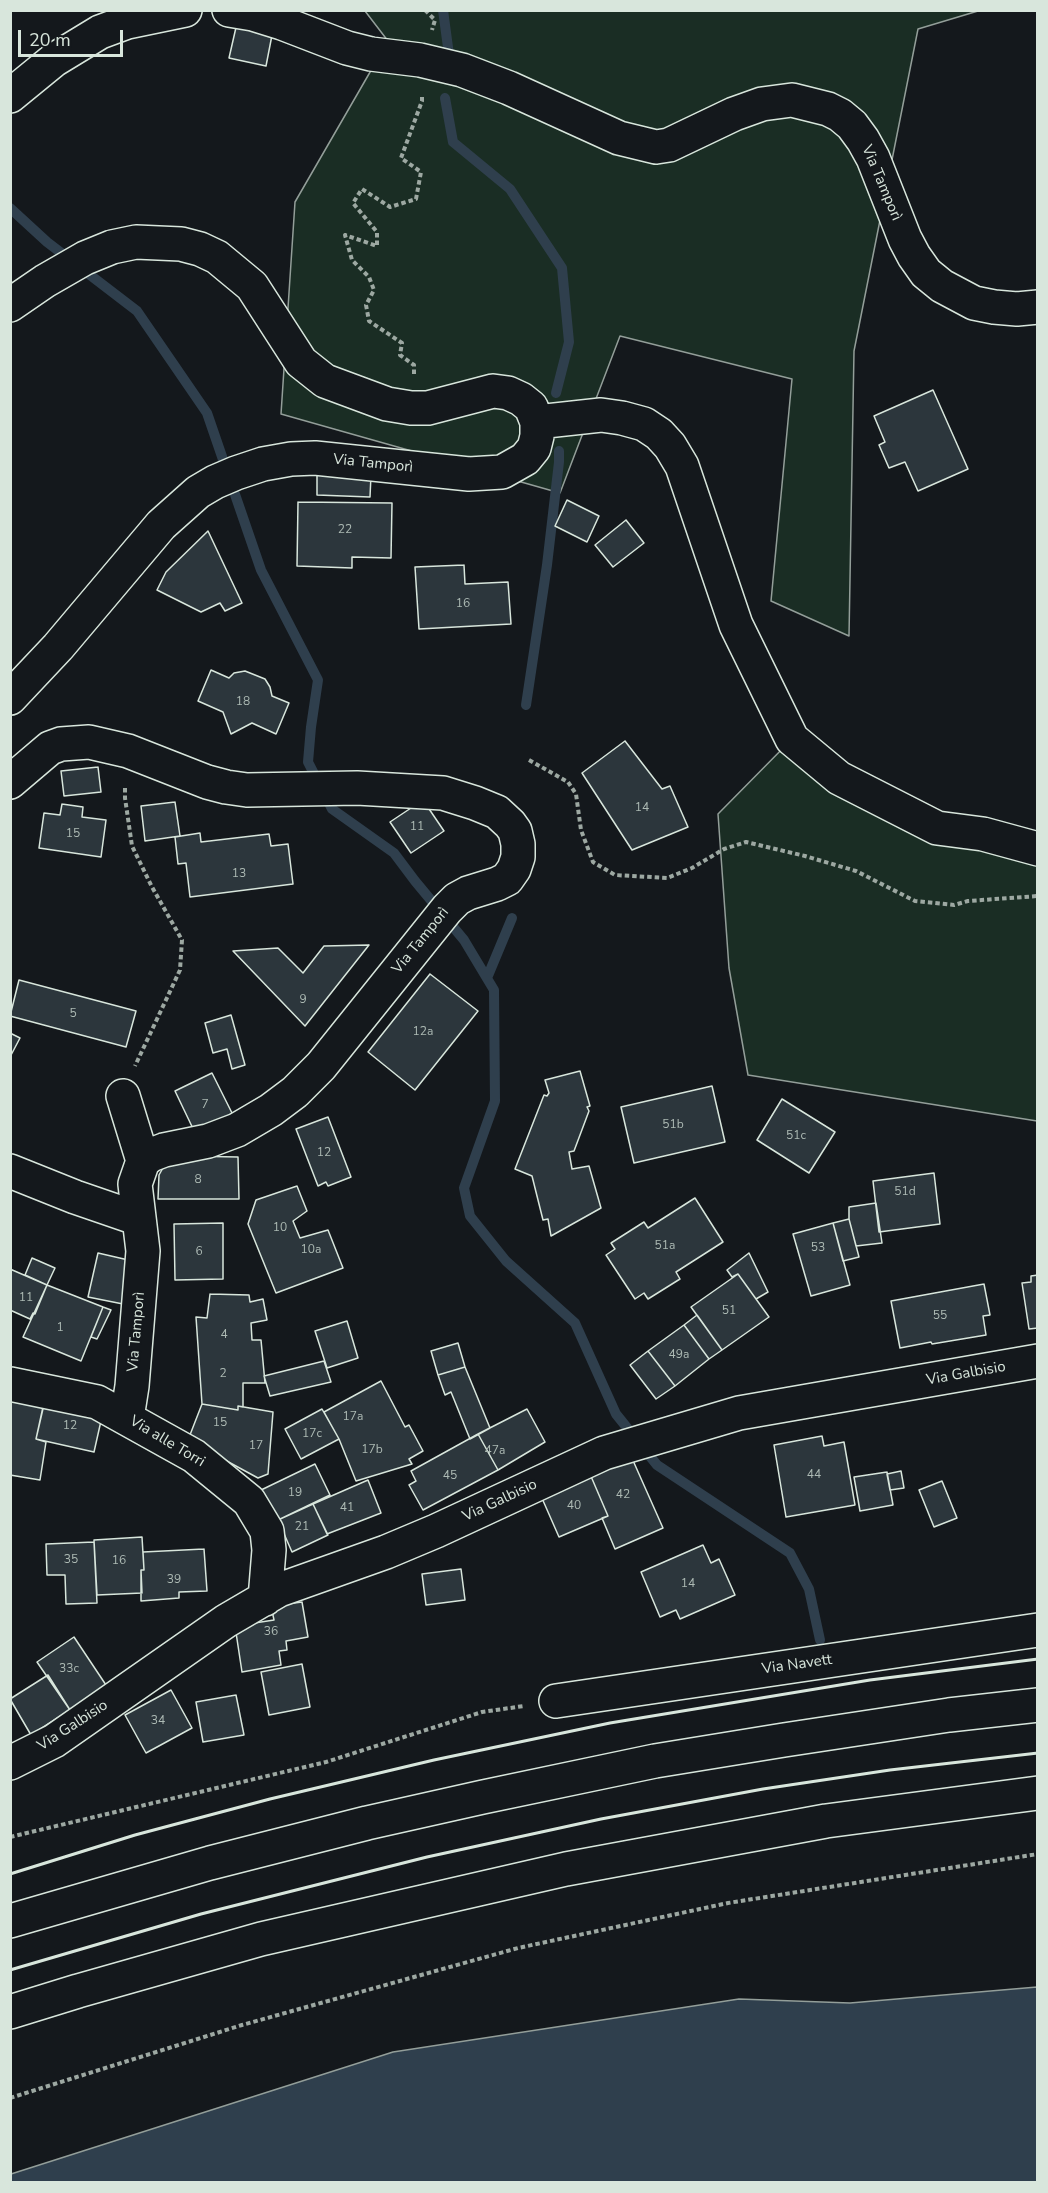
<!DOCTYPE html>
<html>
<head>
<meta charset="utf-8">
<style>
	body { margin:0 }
	#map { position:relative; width:1048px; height:2193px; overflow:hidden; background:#14181c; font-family:"Nunito Sans",sans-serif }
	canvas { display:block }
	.frame { position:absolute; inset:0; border:12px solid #d8e6dc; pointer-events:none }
	.scale { position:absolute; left:18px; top:30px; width:105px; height:27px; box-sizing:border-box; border:3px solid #d8e6dc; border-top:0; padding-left:8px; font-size:18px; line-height:21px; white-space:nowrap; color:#d8e6dc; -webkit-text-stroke:4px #14181c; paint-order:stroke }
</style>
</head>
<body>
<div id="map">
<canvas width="1048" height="2193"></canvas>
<div class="frame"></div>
<div class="scale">20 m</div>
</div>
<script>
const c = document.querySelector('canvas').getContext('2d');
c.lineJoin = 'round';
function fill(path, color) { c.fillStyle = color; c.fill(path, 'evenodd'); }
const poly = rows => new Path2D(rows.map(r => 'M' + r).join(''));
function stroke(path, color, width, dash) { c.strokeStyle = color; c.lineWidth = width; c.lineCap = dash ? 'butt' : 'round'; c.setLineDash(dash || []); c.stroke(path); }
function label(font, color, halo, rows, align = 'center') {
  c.font = font + ' "Nunito Sans",sans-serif'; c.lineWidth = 4.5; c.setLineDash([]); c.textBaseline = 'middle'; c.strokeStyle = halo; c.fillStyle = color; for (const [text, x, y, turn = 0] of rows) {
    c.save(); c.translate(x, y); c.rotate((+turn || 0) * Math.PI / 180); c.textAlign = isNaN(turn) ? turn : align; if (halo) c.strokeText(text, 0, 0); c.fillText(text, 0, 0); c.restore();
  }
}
const green = poly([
	[365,11,978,11,918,29,854,351,849,636,771,601,792,379,620,336,560,493,281,414,295,202,388,41,365,11],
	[792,739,839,778,1037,849,1037,1121,748,1075,729,968,718,814,792,739]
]);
fill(green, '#1a2d24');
stroke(green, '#939e99', 1.5);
const water = poly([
	[1037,1987,1037,2182,11,2182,11,2174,393,2052,739,1999,850,2003,1037,1987]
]);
fill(water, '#2f3f4d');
stroke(water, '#939e99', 1.5);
stroke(poly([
	[443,10,449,55],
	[445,98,453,142,510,189,562,268,569,342,556,393],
	[10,208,47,242,137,311,207,413,261,570,318,680,311,727,308,762,332,809,394,853,415,881,464,940,494,990,495,1101,464,1188,470,1216,506,1261,575,1323,616,1414,657,1465,790,1553,809,1589,820,1640],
	[526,705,547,565,559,462,559,451],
	[487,978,512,918]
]), '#2f3f4d', 10);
const building = poly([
	[237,23,273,30,266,66,229,58,237,23],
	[933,390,968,469,918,491,905,462,889,468,879,445,885,442,874,416,933,390],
	[317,474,371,475,370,497,317,495,317,474],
	[567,500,599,516,587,542,555,526,567,500],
	[298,502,392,503,391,558,352,557,352,568,297,566,298,502],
	[626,520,644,543,613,567,595,545,626,520],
	[208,531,242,603,225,611,220,603,201,612,157,590,166,572,208,531],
	[464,565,465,584,508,582,511,624,419,629,415,567,464,565],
	[211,670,229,678,234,673,245,671,265,679,270,687,272,696,289,703,276,734,252,723,231,734,223,712,198,701,211,670],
	[625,741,662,789,670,786,688,827,632,850,582,773,625,741],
	[98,767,101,792,64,796,61,771,98,767],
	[423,800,444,831,411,853,390,822,423,800],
	[175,802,180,836,145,841,141,806,175,802],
	[62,804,83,807,82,817,106,820,101,857,39,848,44,813,60,815,62,804],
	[200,833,201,842,269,834,271,846,288,844,293,884,190,897,186,863,178,864,175,837,200,833],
	[369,945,305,1026,233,951,278,948,303,973,324,946,369,945],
	[430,974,478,1011,415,1090,368,1052,430,974],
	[19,980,136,1011,126,1047,10,1016,19,980],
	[231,1015,245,1065,232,1069,227,1049,213,1053,205,1023,231,1015],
	[10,1033,20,1038,10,1057,10,1033],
	[580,1071,590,1106,587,1107,589,1111,574,1151,569,1152,572,1169,589,1166,601,1208,551,1236,548,1219,543,1220,532,1176,515,1169,544,1095,547,1096,549,1093,545,1080,580,1071],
	[212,1073,235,1119,197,1137,175,1091,212,1073],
	[712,1086,725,1142,634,1163,621,1107,712,1086],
	[782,1099,835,1132,809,1173,757,1140,782,1099],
	[328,1117,351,1177,328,1186,326,1182,318,1186,296,1129,328,1117],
	[185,1156,238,1157,239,1199,158,1199,159,1175,164,1166,185,1156],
	[934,1173,940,1224,879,1232,873,1181,934,1173],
	[297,1186,307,1211,293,1221,300,1238,328,1230,343,1268,276,1293,248,1224,256,1200,297,1186],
	[695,1198,723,1242,676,1272,680,1279,648,1299,644,1293,635,1299,606,1255,615,1249,611,1243,644,1222,648,1228,695,1198],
	[876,1203,882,1243,856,1246,849,1219,849,1207,876,1203],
	[849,1219,859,1257,843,1261,833,1223,849,1219],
	[223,1223,223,1279,175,1280,174,1224,223,1223],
	[833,1223,850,1285,811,1296,793,1234,833,1223],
	[98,1253,137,1262,128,1305,88,1297,98,1253],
	[749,1253,768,1292,756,1299,738,1274,732,1277,727,1270,749,1253],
	[32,1258,55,1268,47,1285,25,1275,32,1258],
	[10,1269,47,1285,35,1314,33,1313,30,1319,10,1310,10,1269],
	[738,1274,769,1317,722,1350,691,1307,738,1274],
	[1038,1275,1038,1328,1029,1329,1022,1283,1031,1282,1031,1276,1038,1275],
	[984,1284,990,1315,983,1316,986,1335,932,1344,931,1342,900,1348,891,1301,984,1284],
	[47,1285,103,1307,81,1361,23,1337,47,1285],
	[210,1294,249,1295,250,1302,263,1299,267,1320,251,1323,252,1340,261,1340,265,1383,243,1383,243,1407,238,1406,238,1410,202,1404,196,1317,207,1318,210,1294],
	[103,1307,111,1310,97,1339,91,1337,103,1307],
	[697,1315,722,1350,709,1359,684,1325,697,1315],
	[347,1321,358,1358,327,1368,315,1331,347,1321],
	[684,1325,709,1359,675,1386,648,1351,684,1325],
	[458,1343,465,1367,438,1375,431,1351,458,1343],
	[648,1351,675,1386,656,1399,630,1365,648,1351],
	[324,1361,331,1382,270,1396,264,1376,324,1361],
	[465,1367,490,1428,470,1439,451,1392,445,1395,438,1375,465,1367],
	[381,1381,405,1427,409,1425,423,1451,409,1459,412,1464,356,1481,339,1439,324,1412,381,1381],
	[45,1400,103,1412,94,1452,36,1439,45,1400],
	[10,1401,43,1407,36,1439,46,1442,40,1480,10,1475,10,1401],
	[202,1404,238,1410,238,1406,273,1412,268,1474,258,1478,188,1440,202,1404],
	[322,1409,339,1439,301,1459,285,1429,322,1409],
	[527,1409,545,1442,498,1470,478,1434,527,1409],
	[478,1434,498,1470,423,1510,409,1485,416,1481,411,1471,478,1434],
	[822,1436,824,1446,844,1442,855,1505,786,1517,774,1445,822,1436],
	[631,1456,663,1528,615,1549,602,1518,608,1516,590,1474,631,1456],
	[315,1464,330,1495,274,1522,259,1491,315,1464],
	[901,1471,904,1488,890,1490,887,1474,901,1471],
	[887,1472,893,1505,860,1511,854,1477,887,1472],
	[590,1474,608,1516,559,1537,541,1496,590,1474],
	[368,1480,381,1513,327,1534,313,1504,368,1480],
	[942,1481,957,1518,934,1527,919,1490,942,1481],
	[313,1504,328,1535,292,1552,278,1520,313,1504],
	[142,1537,144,1570,141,1570,142,1593,97,1595,94,1540,142,1537],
	[94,1542,97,1603,66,1604,65,1575,47,1575,46,1544,94,1542],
	[703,1545,711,1563,719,1559,735,1595,680,1619,676,1610,660,1617,641,1572,703,1545],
	[204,1549,207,1591,179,1592,179,1598,141,1601,141,1570,144,1570,143,1552,204,1549],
	[461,1569,465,1600,426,1605,422,1574,461,1569],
	[302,1602,308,1637,286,1641,287,1650,279,1651,281,1665,242,1672,235,1626,274,1620,271,1606,302,1602],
	[74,1637,106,1685,70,1710,37,1662,74,1637],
	[302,1664,310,1707,269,1715,261,1672,302,1664],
	[48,1675,70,1710,31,1735,10,1699,48,1675],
	[171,1690,192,1728,146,1753,125,1715,171,1690],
	[236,1695,244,1735,203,1742,196,1702,236,1695]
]);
fill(building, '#2c363c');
stroke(building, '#d8e6dc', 1.5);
const minor = poly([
	[229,10,253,14,282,23,347,48,371,54,420,60,462,70,509,88,619,138,656,147,669,145,734,114,762,104,792,100,828,109,840,115,852,125,863,140,873,158,905,239,914,256,926,273,942,286,974,303,994,307,1017,309,1038,307],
	[10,96,54,60,100,32,127,22,185,10],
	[10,305,45,281,85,258,112,247,136,242,181,244,200,249,217,257,252,286,301,362,325,381,387,404,411,408,428,408,493,391,508,393,521,399,531,407,537,422,537,436,534,448,525,459,502,472,469,474,315,458,291,459,263,464,236,473,215,482,198,492,161,525,58,647,10,698],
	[537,422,601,415,622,418,644,424,659,434,670,446,682,466,736,625,792,739,839,778,937,828,983,834,1038,849],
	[10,782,50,748,61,744,89,742,128,751,207,782,226,787,247,790,357,788,443,793,475,803,497,812,510,824,515,831,518,844,518,857,514,869,507,879,497,884,468,893,457,899,447,909,321,1066,295,1092,271,1110,237,1130,208,1141,164,1150,151,1155,143,1161,135,1184,143,1251,132,1386,127,1418],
	[123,1096,143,1161],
	[10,1171,75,1197,139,1219],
	[10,1384,97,1402,194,1456,249,1501,267,1531,269,1550,265,1599],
	[556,1701,1038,1630],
	[10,1763,54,1741,226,1621,279,1590,386,1552,436,1531,604,1453,739,1413,1038,1361]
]);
const highway = poly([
	[10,1921,210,1863,367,1823,483,1797,655,1761,784,1740,949,1715,1038,1705],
	[10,2012,78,1991,261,1939,566,1869,826,1821,1038,1793]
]);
stroke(minor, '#d8e6dc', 36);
stroke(highway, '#d8e6dc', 36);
stroke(poly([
	[425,10,435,20,432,30],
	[414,374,414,365,400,355,402,343,369,321,366,305,374,290,369,277,352,260,345,235,377,246,377,232,353,203,362,189,390,207,416,199,421,172,401,158,422,101,422,95],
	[529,760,568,782,576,794,581,830,593,862,615,875,667,878,692,868,724,849,746,842,805,856,856,871,915,901,954,905,968,901,1038,896],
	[125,788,125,798,132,846,152,887,182,940,180,970,135,1066],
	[10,1837,326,1762,482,1712,524,1706],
	[10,2098,242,2025,518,1948,728,1903,1038,1854]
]), '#9da8a2', 4, [4.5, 3]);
stroke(minor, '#14181c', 33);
stroke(highway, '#14181c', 33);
stroke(poly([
	[10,1874,135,1835,270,1799,434,1760,610,1723,870,1680,1038,1659],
	[10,1970,201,1914,427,1857,601,1819,763,1789,890,1770,1038,1753]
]), '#d8e6dc', 3);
label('12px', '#adbab4', null, [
	["22",345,530],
	["16",463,604],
	["18",243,702],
	["14",642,808],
	["11",417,827],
	["15",73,834],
	["13",239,874],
	["9",303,1000],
	["5",73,1014],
	["12a",423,1032],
	["7",205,1105],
	["51b",673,1125],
	["51c",796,1136],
	["12",324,1153],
	["8",198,1180],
	["51d",905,1192],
	["10",280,1228],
	["51a",665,1246],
	["53",818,1248],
	["10a",311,1250],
	["6",199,1252],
	["11",26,1298],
	["51",729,1311],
	["55",940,1316],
	["1",60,1328],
	["4",224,1335],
	["49a",679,1355],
	["2",223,1374],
	["17a",353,1417],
	["15",220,1423],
	["12",70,1426],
	["17c",312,1434],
	["17",256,1446],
	["17b",372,1450],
	["47a",495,1451],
	["44",814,1475],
	["45",450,1476],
	["19",295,1493],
	["42",623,1495],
	["40",574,1506],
	["41",347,1508],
	["21",302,1527],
	["35",71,1560],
	["16",119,1561],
	["39",174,1580],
	["14",688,1584],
	["36",271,1632],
	["33c",69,1669],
	["34",158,1721]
]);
label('15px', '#d8e6dc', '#14181c', [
	["Via Tamporì",881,183,67],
	["Via Tamporì",373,464,6],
	["Via Tamporì",421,941,-51],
	["Via Tamporì",137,1332,-85],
	["Via Galbisio",966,1374,-10],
	["Via alle Torri",167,1442,31],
	["Via Galbisio",500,1501,-25],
	["Via Navett",797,1665,-8],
	["Via Galbisio",73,1726,-33]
]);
</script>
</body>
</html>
